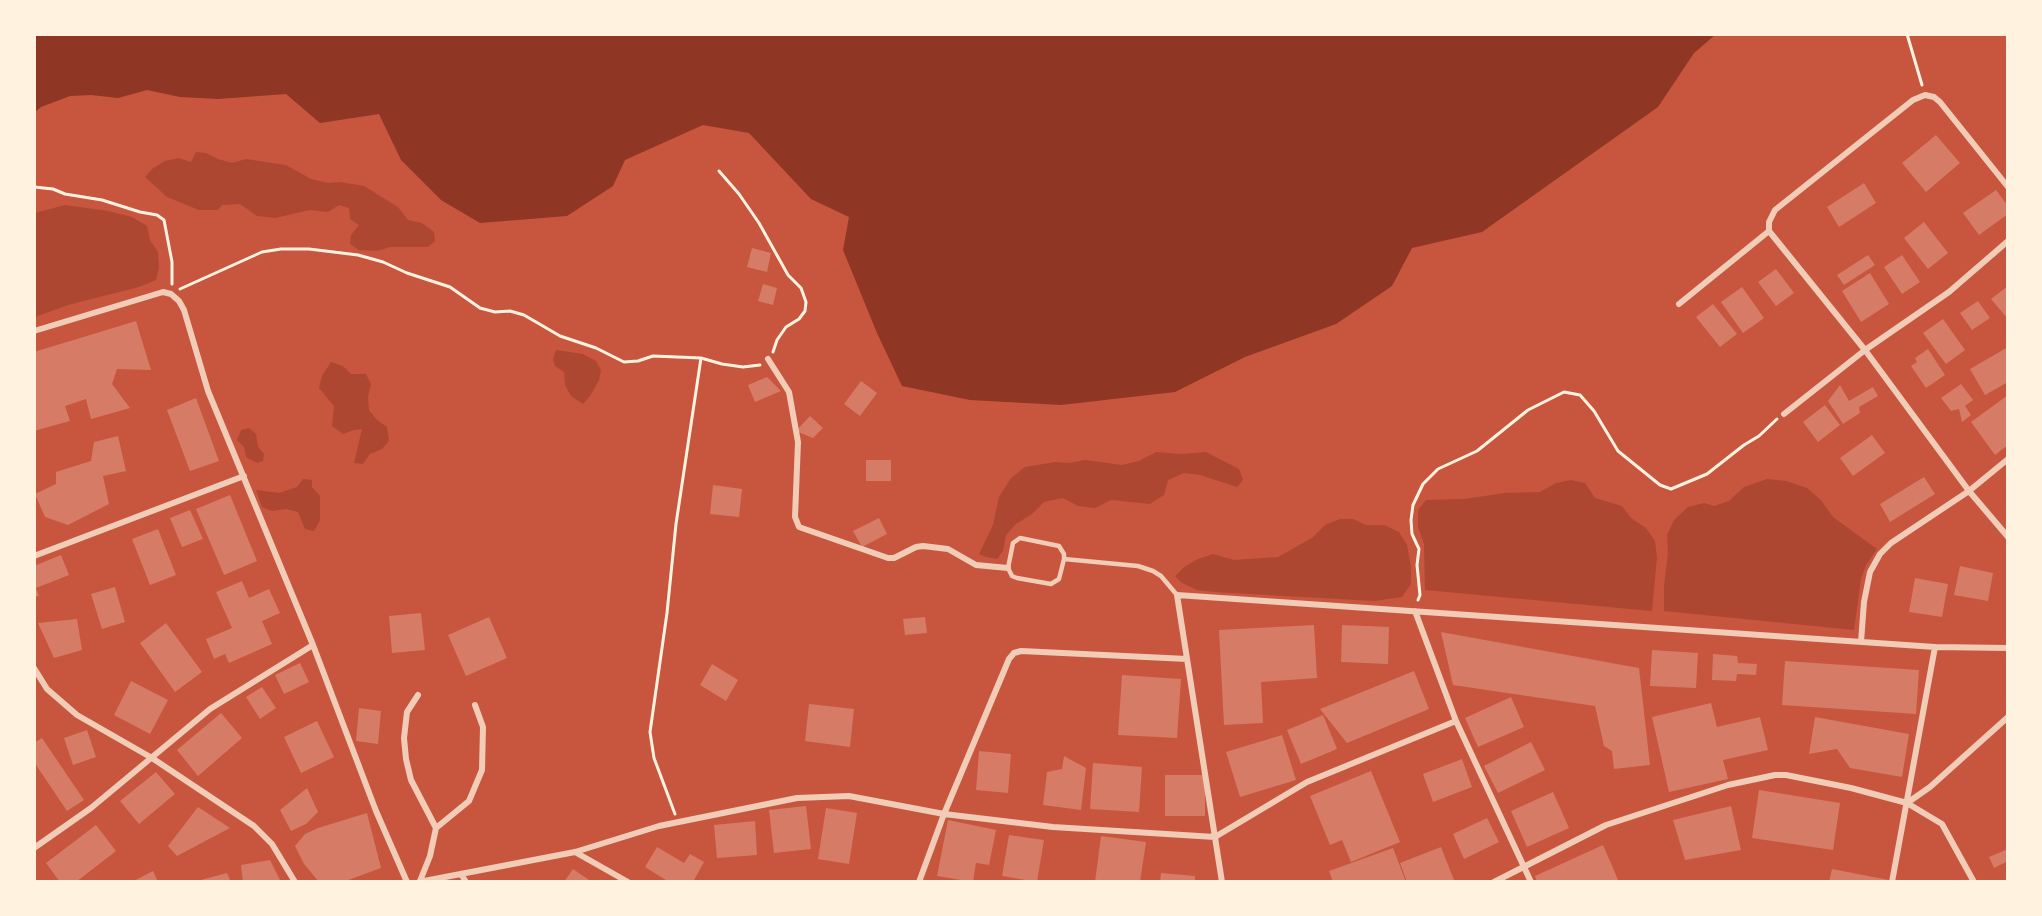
<!DOCTYPE html>
<html>
<head>
<meta charset="utf-8">
<style>
	body { margin:0 }
	#map { position:relative; width:2042px; height:916px; overflow:hidden; background:#c8553d; font-family:"Open Sans",sans-serif }
	canvas { display:block }
	.frame { position:absolute; inset:0; border:36px solid #fff3e0; pointer-events:none }
</style>
</head>
<body>
<div id="map">
<canvas width="2042" height="916"></canvas>
<div class="frame"></div>
</div>
<script>
const c = document.querySelector('canvas').getContext('2d');
c.lineJoin = 'round';
function fill(path, color) { c.fillStyle = color; c.fill(path, 'evenodd'); }
const poly = rows => new Path2D(rows.map(r => 'M' + r).join(''));
function stroke(path, color, width, dash) { c.strokeStyle = color; c.lineWidth = width; c.lineCap = dash ? 'butt' : 'round'; c.setLineDash(dash || []); c.stroke(path); }
fill(poly([
	[196,152,206,153,218,159,232,163,246,159,286,165,311,179,328,183,340,182,364,186,398,207,408,220,422,223,434,232,435,241,428,247,390,247,377,251,359,250,350,244,351,235,359,225,350,219,349,208,339,205,328,212,310,210,275,218,257,216,240,204,222,205,218,210,199,210,167,197,145,177,152,169,165,161,178,158,191,162],
	[65,205,108,211,132,217,147,226,150,240,158,252,159,268,156,280,139,287,68,305,35,317,35,213],
	[556,350,583,354,596,361,601,370,599,380,590,396,583,404,571,396,565,385,564,372,555,366,553,360],
	[331,362,343,366,351,374,366,374,371,384,368,397,369,410,377,420,387,427,389,441,382,449,370,454,363,464,354,463,362,429,354,430,343,434,332,426,334,406,319,388,322,376],
	[249,428,256,434,258,447,264,454,263,461,257,463,246,457,244,447,237,440,241,430],
	[1156,452,1181,454,1206,452,1239,469,1243,480,1237,487,1200,475,1184,473,1168,480,1164,495,1150,504,1111,500,1095,508,1078,506,1063,498,1044,502,1032,514,1016,524,1006,535,1003,551,997,559,986,557,979,554,993,525,999,497,1011,478,1025,467,1055,462,1070,463,1085,460,1122,465,1139,461],
	[303,479,312,480,312,487,320,496,320,520,314,531,305,529,298,512,286,509,272,511,262,507,256,490,279,493,297,487],
	[1767,479,1786,481,1807,488,1821,500,1833,517,1877,549,1866,565,1861,579,1854,630,1664,611,1664,586,1668,553,1667,535,1674,520,1688,507,1704,503,1714,506,1729,501,1744,487],
	[1571,480,1585,483,1595,498,1622,506,1631,518,1646,528,1655,541,1657,557,1652,611,1425,590,1424,544,1418,527,1418,510,1426,500,1465,499,1505,493,1540,492,1556,483],
	[1340,519,1353,519,1366,525,1384,525,1399,532,1407,545,1411,567,1411,584,1402,597,1374,601,1215,592,1197,590,1182,583,1175,576,1184,567,1198,559,1213,554,1234,560,1278,557,1312,538,1325,525]
]), '#ae4732');
fill(poly([
	[35,34,1715,34,1715,35,1694,53,1658,107,1482,232,1412,248,1392,286,1336,324,1245,357,1175,392,1061,405,970,400,902,386,877,333,843,250,849,217,811,199,749,133,703,125,625,160,613,186,567,216,480,223,441,200,401,160,379,114,320,123,286,94,218,99,180,97,147,90,118,98,91,95,70,96,41,107,35,112]
]), '#8f3625');
fill(poly([
	[1936,135,1960,163,1926,192,1902,163],
	[1864,183,1876,203,1839,227,1827,207],
	[1996,190,2008,206,2008,214,1979,235,1963,213],
	[1924,222,1948,253,1928,269,1904,238],
	[752,248,771,253,767,272,747,267],
	[1868,255,1875,265,1844,285,1837,275],
	[1902,255,1920,282,1902,294,1884,267],
	[1776,269,1794,293,1776,306,1758,282],
	[1870,273,1889,304,1861,322,1842,291],
	[763,284,777,288,773,305,758,301],
	[2008,286,2008,319,1991,299],
	[1742,287,1764,318,1743,333,1721,302],
	[1978,301,1990,318,1972,330,1960,313],
	[1713,304,1737,334,1720,347,1696,317],
	[1943,319,1965,350,1946,364,1923,333],
	[136,321,151,370,117,369,112,384,130,408,91,419,86,399,65,406,70,421,34,431,34,352],
	[2008,347,2008,382,1985,395,1970,369],
	[1928,349,1945,375,1926,388,1911,366,1917,362,1915,358],
	[767,377,781,391,755,402,748,385],
	[861,381,877,393,860,416,844,404],
	[1961,384,1973,400,1965,406,1971,415,1962,422,1959,409,1951,411,1941,398],
	[1840,385,1849,401,1873,387,1878,396,1859,407,1860,413,1843,424,1828,401],
	[2008,395,2008,445,1995,455,1971,422],
	[196,398,219,461,190,471,167,410],
	[1825,405,1840,425,1818,442,1803,422],
	[810,416,823,428,813,438,796,431],
	[1872,435,1885,453,1853,476,1840,458],
	[118,436,126,471,103,476,109,504,68,525,45,517,35,494,56,484,56,472,91,461,94,442],
	[866,460,891,460,891,481,866,481],
	[1924,477,1935,494,1890,522,1880,504],
	[713,485,742,489,739,517,710,514],
	[230,495,257,561,224,575,196,509],
	[190,510,203,539,182,547,170,518],
	[879,518,887,534,862,547,853,531],
	[158,529,176,575,150,585,132,539],
	[61,555,69,575,36,588,39,596,34,597,34,566],
	[1960,566,1993,573,1988,601,1954,595],
	[1915,578,1948,584,1942,617,1909,612],
	[242,581,249,598,269,589,280,613,262,621,272,644,229,663,225,654,214,659,206,639,232,628,216,592],
	[115,587,125,622,102,629,91,594],
	[421,613,425,650,392,653,389,616],
	[489,617,507,658,466,676,448,635],
	[925,617,927,633,905,635,903,619],
	[77,619,82,650,54,658,38,623],
	[166,623,202,672,175,692,140,643],
	[1314,625,1317,678,1261,682,1263,723,1224,725,1219,630],
	[1342,625,1389,627,1388,664,1341,662],
	[1441,632,1639,668,1650,765,1614,769,1612,751,1604,746,1595,706,1453,685],
	[1652,650,1698,653,1696,688,1650,686],
	[1713,654,1737,656,1738,663,1757,664,1756,675,1737,674,1736,681,1712,680],
	[1785,661,1919,670,1916,714,1782,705],
	[300,663,309,682,284,694,275,675],
	[712,664,738,680,726,701,700,685],
	[1414,671,1429,709,1347,743,1320,709],
	[1122,675,1181,679,1177,738,1118,735],
	[131,681,168,700,150,734,114,715],
	[262,687,276,708,260,719,246,697],
	[1511,697,1524,727,1478,747,1465,718],
	[1711,703,1717,727,1760,717,1768,750,1723,760,1728,779,1669,792,1652,717],
	[809,704,854,709,850,747,805,741],
	[359,708,381,711,378,744,356,741],
	[221,713,242,738,198,776,177,750],
	[1323,715,1337,749,1301,764,1287,730],
	[1815,717,1909,734,1902,777,1850,768,1837,749,1809,754],
	[317,721,334,757,301,773,284,737],
	[87,730,96,757,73,765,64,738],
	[1282,735,1296,780,1240,797,1226,752],
	[42,738,84,800,67,811,34,762,34,743],
	[1531,742,1545,770,1498,793,1484,766],
	[979,751,1011,754,1008,793,976,790],
	[1064,756,1086,768,1081,810,1043,805,1047,772,1062,769],
	[1462,759,1472,787,1433,802,1423,774],
	[1093,763,1142,767,1139,812,1090,809],
	[1371,771,1400,842,1351,862,1342,840,1330,845,1310,796],
	[156,772,175,794,139,824,120,801],
	[1165,775,1205,775,1205,816,1165,816],
	[307,788,318,812,306,824,291,831,280,810],
	[1759,790,1840,803,1833,850,1752,838],
	[1553,792,1569,828,1527,847,1511,811],
	[806,806,811,849,774,853,769,810],
	[1731,806,1741,850,1685,860,1673,820],
	[198,807,230,828,177,856,168,846],
	[826,808,857,813,849,864,818,859],
	[367,813,381,868,343,882,319,882,304,864,295,846,305,834,318,828],
	[1487,818,1499,842,1464,859,1453,834],
	[948,820,996,830,989,865,976,863,973,882,937,876],
	[755,821,757,855,717,858,714,825],
	[96,825,116,851,76,882,60,882,46,863],
	[1009,835,1044,840,1037,882,1002,876],
	[1101,836,1146,842,1140,882,1095,882],
	[1603,845,1619,882,1537,882,1535,876],
	[657,847,684,863,690,854,704,862,693,882,669,882,645,867],
	[1441,847,1454,880,1407,882,1400,863],
	[1393,848,1406,882,1333,882,1329,871],
	[2008,849,2008,861,1994,868,1989,857],
	[270,860,281,882,243,882,241,865],
	[573,869,592,882,564,882],
	[1832,869,1889,880,1889,882,1829,882],
	[153,871,158,882,132,882],
	[227,873,231,882,197,882,197,881],
	[1161,873,1195,876,1195,882,1160,882]
]), '#d67c66');
stroke(poly([
	[1907,34,1922,85],
	[719,171,739,194,759,223,788,275,801,288,806,302,805,311,799,319,786,327,777,340,773,352],
	[34,187,53,189,65,194,102,200,140,212,157,215,164,220,172,262,172,284],
	[180,289,262,252,281,249,309,249,358,255,383,262,407,273,450,287,480,308,495,312,510,311,524,315,560,336,596,348,624,362,638,361,653,356,701,358,722,364,743,367,760,365],
	[1418,600,1420,595,1417,565,1419,549,1412,534,1411,520,1413,505,1423,484,1438,469,1477,451,1528,410,1564,392,1580,395,1594,411,1618,451,1660,485,1671,489,1707,474,1744,445,1759,436,1777,419],
	[675,814,654,758,650,732,667,613,676,524,701,358]
]), '#fff3e0', 3);
stroke(poly([
	[1064,559,1059,579,1051,584,1017,578,1012,576,1008,568,1013,543,1020,538,1025,539,1059,546,1064,554,1064,559,1138,566,1153,571,1161,576,1177,595]
]), '#f1ccb7', 4.5);
stroke(poly([
	[1769,231,1865,350,1969,491,2008,537],
	[1769,231,1769,222,1775,210,1913,100,1925,95,1934,97,1940,102,2008,187],
	[1679,304,1769,231],
	[34,331,163,292,171,294,179,301,184,310,208,391,313,645,376,811,407,882],
	[768,359,789,392,798,442,795,517,799,527,888,558,894,558,916,547,923,546,948,549,976,565,1008,568],
	[1784,414,1865,350,1949,292,2008,241],
	[34,556,244,476],
	[1415,611,1456,721,1531,882],
	[1861,642,1864,602,1870,572,1880,554,1891,543,1969,491,2008,459],
	[34,668,47,689,77,715,152,758,254,826,272,844,295,882],
	[418,695,407,712,404,738,406,759,411,780,436,828,430,856,420,881],
	[1907,803,1930,787,2008,717],
	[436,828,469,801,482,770,483,727,475,705],
	[34,848,91,808,210,709,313,645],
	[575,852,628,882],
	[461,874,466,882],
	[419,882,575,852,659,826,797,798,849,796,944,814,1053,827,1215,837,1307,782,1456,721],
	[919,882,944,814,1009,659,1014,653,1021,651,1187,659],
	[1222,882,1177,595,1935,647,2008,648],
	[1494,882,1606,825,1728,785,1775,775,1786,775,1851,788,1907,803,1942,824,1974,882],
	[1892,882,1935,647]
]), '#f1ccb7', 6);
</script>
</body>
</html>
